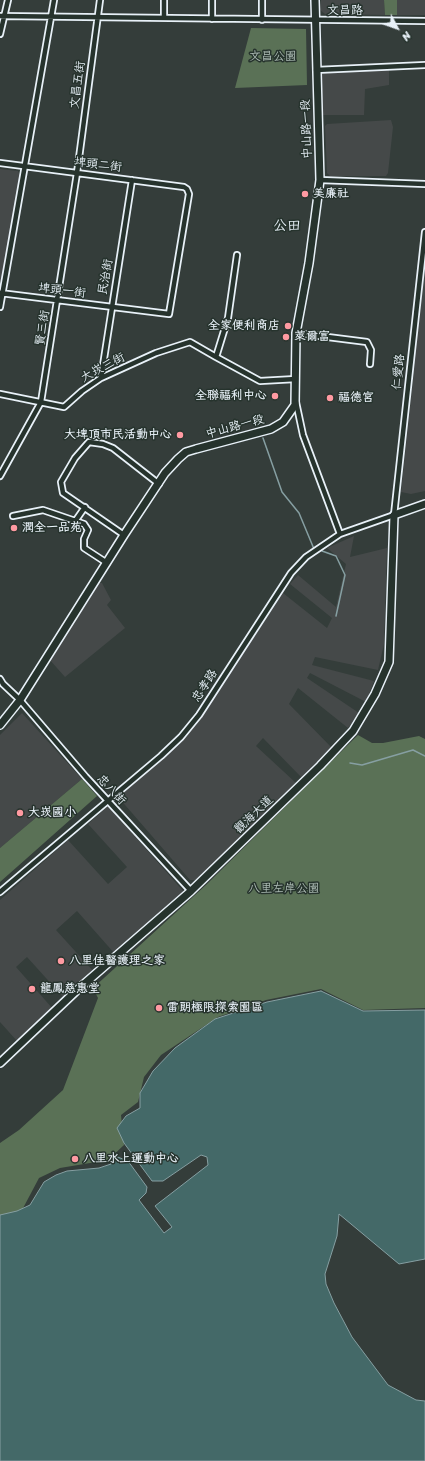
<!DOCTYPE html>
<html>
<head>
<meta charset="utf-8">
<style>
	body { margin:0 }
	#map { position:relative; width:425px; height:1461px; overflow:hidden; background:#343d3a; font-family:Sriracha,sans-serif }
	canvas { display:block }
	.north { position:absolute; left:377px; top:8px; width:40px; height:40px; -webkit-text-stroke:3px #26332d; paint-order:stroke; rotate:131deg; font-size:11px; font-weight:700; line-height:16px; text-align:center; color:#e8f1f8 }
	.north::after { content:''; display:block; margin:auto; width:14px; height:18px; background:#e8f1f8; clip-path:polygon(50% 0,100% 100%,50% 72%,0 100%) }
</style>
</head>
<body>
<div id="map">
<canvas width="425" height="1461"></canvas>
<div class="north">N</div>
</div>
<script>
const c = document.querySelector('canvas').getContext('2d');
c.lineJoin = 'round';
function fill(path, color) { c.fillStyle = color; c.fill(path, 'evenodd'); }
const poly = rows => new Path2D(rows.map(r => 'M' + r).join(''));
function stroke(path, color, width, dash) { c.strokeStyle = color; c.lineWidth = width; c.lineCap = dash ? 'butt' : 'round'; c.setLineDash(dash || []); c.stroke(path); }
function label(font, color, halo, rows, align = 'center') {
  c.font = font + ' Sriracha,"LXGW WenKai TC",sans-serif'; c.lineWidth = 3; c.setLineDash([]); c.textBaseline = 'middle'; c.strokeStyle = halo; c.fillStyle = color; for (const [text, x, y, turn = 0] of rows) {
    c.save(); c.translate(x, y); c.rotate((+turn || 0) * Math.PI / 180); c.textAlign = isNaN(turn) ? turn : align; if (halo) c.strokeText(text, 0, 0); c.fillText(text, 0, 0); c.restore();
  }
}
fill(poly([
	[321,0,384,0,385,15,325,14,320,10],
	[397,0,425,0,425,15,397,15],
	[389,68,389,85,365,89,364,115,321,115,321,75,323,72],
	[391,120,393,127,388,173,386,176,330,176,327,173,325,126,327,124],
	[0,169,18,171,20,175,1,282,0,281],
	[425,266,425,491,411,494,401,492],
	[354,536,350,557,387,548,384,644,378,670,315,657,312,665,374,681,366,702,310,673,307,678,359,713,348,728,298,688,289,704,332,748,302,778,263,738,256,746,296,783,252,828,207,870,195,880,190,880,119,798,119,795,177,745,200,719,283,593,327,628,332,618,290,584,298,575,336,607,346,564,327,548],
	[99,583,102,583,111,600,107,605,125,628,65,677,49,659],
	[22,713,82,779,0,848,0,735],
	[108,806,184,892,115,954,77,911,56,930,94,972,64,998,27,957,16,967,53,1009,17,1041,0,1022,0,900,68,840,108,884,127,867,88,824]
]), '#454949');
fill(poly([
	[384,0,397,0,397,15,385,15],
	[251,28,306,29,307,85,235,88],
	[358,735,372,743,383,743,419,736,425,739,425,1008,363,1010,321,989,266,1000,218,1017,161,1055,144,1077,138,1102,121,1115,124,1145,108,1160,60,1168,39,1178,21,1212,0,1216,0,1143,19,1130,63,1090,98,998,93,988,206,885],
	[82,779,97,796,0,882,0,848]
]), '#5a7156');
const water = poly([
	[321,991,363,1011,425,1010,425,1259,399,1264,339,1214,337,1236,325,1274,326,1284,334,1303,352,1337,388,1385,416,1400,425,1401,425,1461,0,1461,0,1215,17,1211,30,1205,44,1182,56,1175,67,1171,99,1168,111,1164,111,1158,115,1156,128,1161,147,1187,146,1193,139,1200,164,1233,172,1227,155,1206,208,1165,207,1157,201,1155,163,1181,152,1181,124,1143,117,1128,126,1116,140,1108,140,1093,153,1071,175,1048,215,1019,267,1002,321,991]
]);
fill(water, '#446968');
stroke(water, '#869fa2', 1);
stroke(poly([
	[263,438,282,492,299,513,314,549],
	[322,551,336,556,345,575,336,616],
	[350,763,362,765,413,750,425,756]
]), '#869fa2', 1.5);
const street = poly([
	[262,0,262,20],
	[0,16,425,21],
	[164,18,164,0],
	[212,19,212,0],
	[0,34,8,0],
	[316,70,425,65],
	[0,163,184,187,187,189,189,194,169,314,0,293],
	[320,180,425,184],
	[237,255,228,318,216,357,260,381,296,379],
	[0,307,54,0],
	[296,333,367,342,371,350,370,364],
	[101,378,132,180],
	[0,394,64,407,82,391,101,378,156,353,190,342,216,357],
	[296,402,303,435,340,534],
	[0,476,41,402,77,173,100,0],
	[13,516,43,510,84,524,88,530,84,539,84,548,107,563],
	[76,520,85,507],
	[124,535,63,493,61,482,75,458,89,442,103,444,113,448,159,484],
	[0,679,3,684,20,700,86,777,191,891],
	[0,892,161,756,181,737,199,715,291,573,306,557,340,534,394,515,425,232]
]);
const secondary = poly([
	[0,725,20,700,124,535,165,473,178,459,186,452,196,449,271,429,283,422,295,405,296,333,309,263,320,180,315,0],
	[0,1063,76,991,191,891,320,766,353,731,375,694,389,662,394,515,425,504]
]);
stroke(street, '#e8f1f8', 8);
stroke(secondary, '#e8f1f8', 10);
stroke(street, '#26332d', 4.5);
stroke(secondary, '#26332d', 7);
for (const [x, y, r, color] of [
	[305,194,4,"#ff9aa2"],
	[288,326,4,"#ff9aa2"],
	[286,337,4,"#ff9aa2"],
	[275,396,4,"#ff9aa2"],
	[330,398,4,"#ff9aa2"],
	[180,435,4,"#ff9aa2"],
	[14,528,4,"#ff9aa2"],
	[20,813,4,"#ff9aa2"],
	[61,961,4,"#ff9aa2"],
	[32,989,4,"#ff9aa2"],
	[159,1008,4,"#ff9aa2"],
	[75,1159,4,"#ff9aa2"]
]) { const dot = new Path2D(); dot.arc(x, y, r, 0, 2 * Math.PI); c.fillStyle = color; c.fill(dot); stroke(dot, '#26332d', 1.5); }
label('12px', '#e8f1f8', '#26332d', [
	["文昌路",345,11],
	["文昌五街",78,85,-82],
	["中山路一段",307,129,-92],
	["埤頭二街",98,165,7],
	["民治街",106,277,-80],
	["埤頭一街",62,291,7],
	["賢三街",43,328,-81],
	["大崁三街",103,368,-28],
	["仁愛路",399,372,-84],
	["中山路一段",235,427,-15],
	["忠孝路",205,686,-57],
	["忠八街",111,790,47],
	["觀海大道",254,815,-44]
]);
label('12px', '#afbeb7', '#26332d', [
	["文昌公園",273,57],
	["八里左岸公園",284,889]
]);
label('bold 12px', '#e8f1f8', '#26332d', [
	["美廉社",313,194],
	["全家便利商店",280,326,"right"],
	["萊爾富",294,337],
	["全聯福利中心",267,396,"right"],
	["福德宮",338,398],
	["大埤頂市民活動中心",172,435,"right"],
	["潤全一品苑",22,528],
	["大崁國小",28,813],
	["八里佳醫護理之家",69,961],
	["龍鳳慈惠堂",40,989],
	["雷朗極限探索園區",167,1008],
	["八里水上運動中心",83,1159]
], 'left');
label('14px', '#e8f1f8', '#26332d', [
	["公田",287,226]
]);
</script>
</body>
</html>
